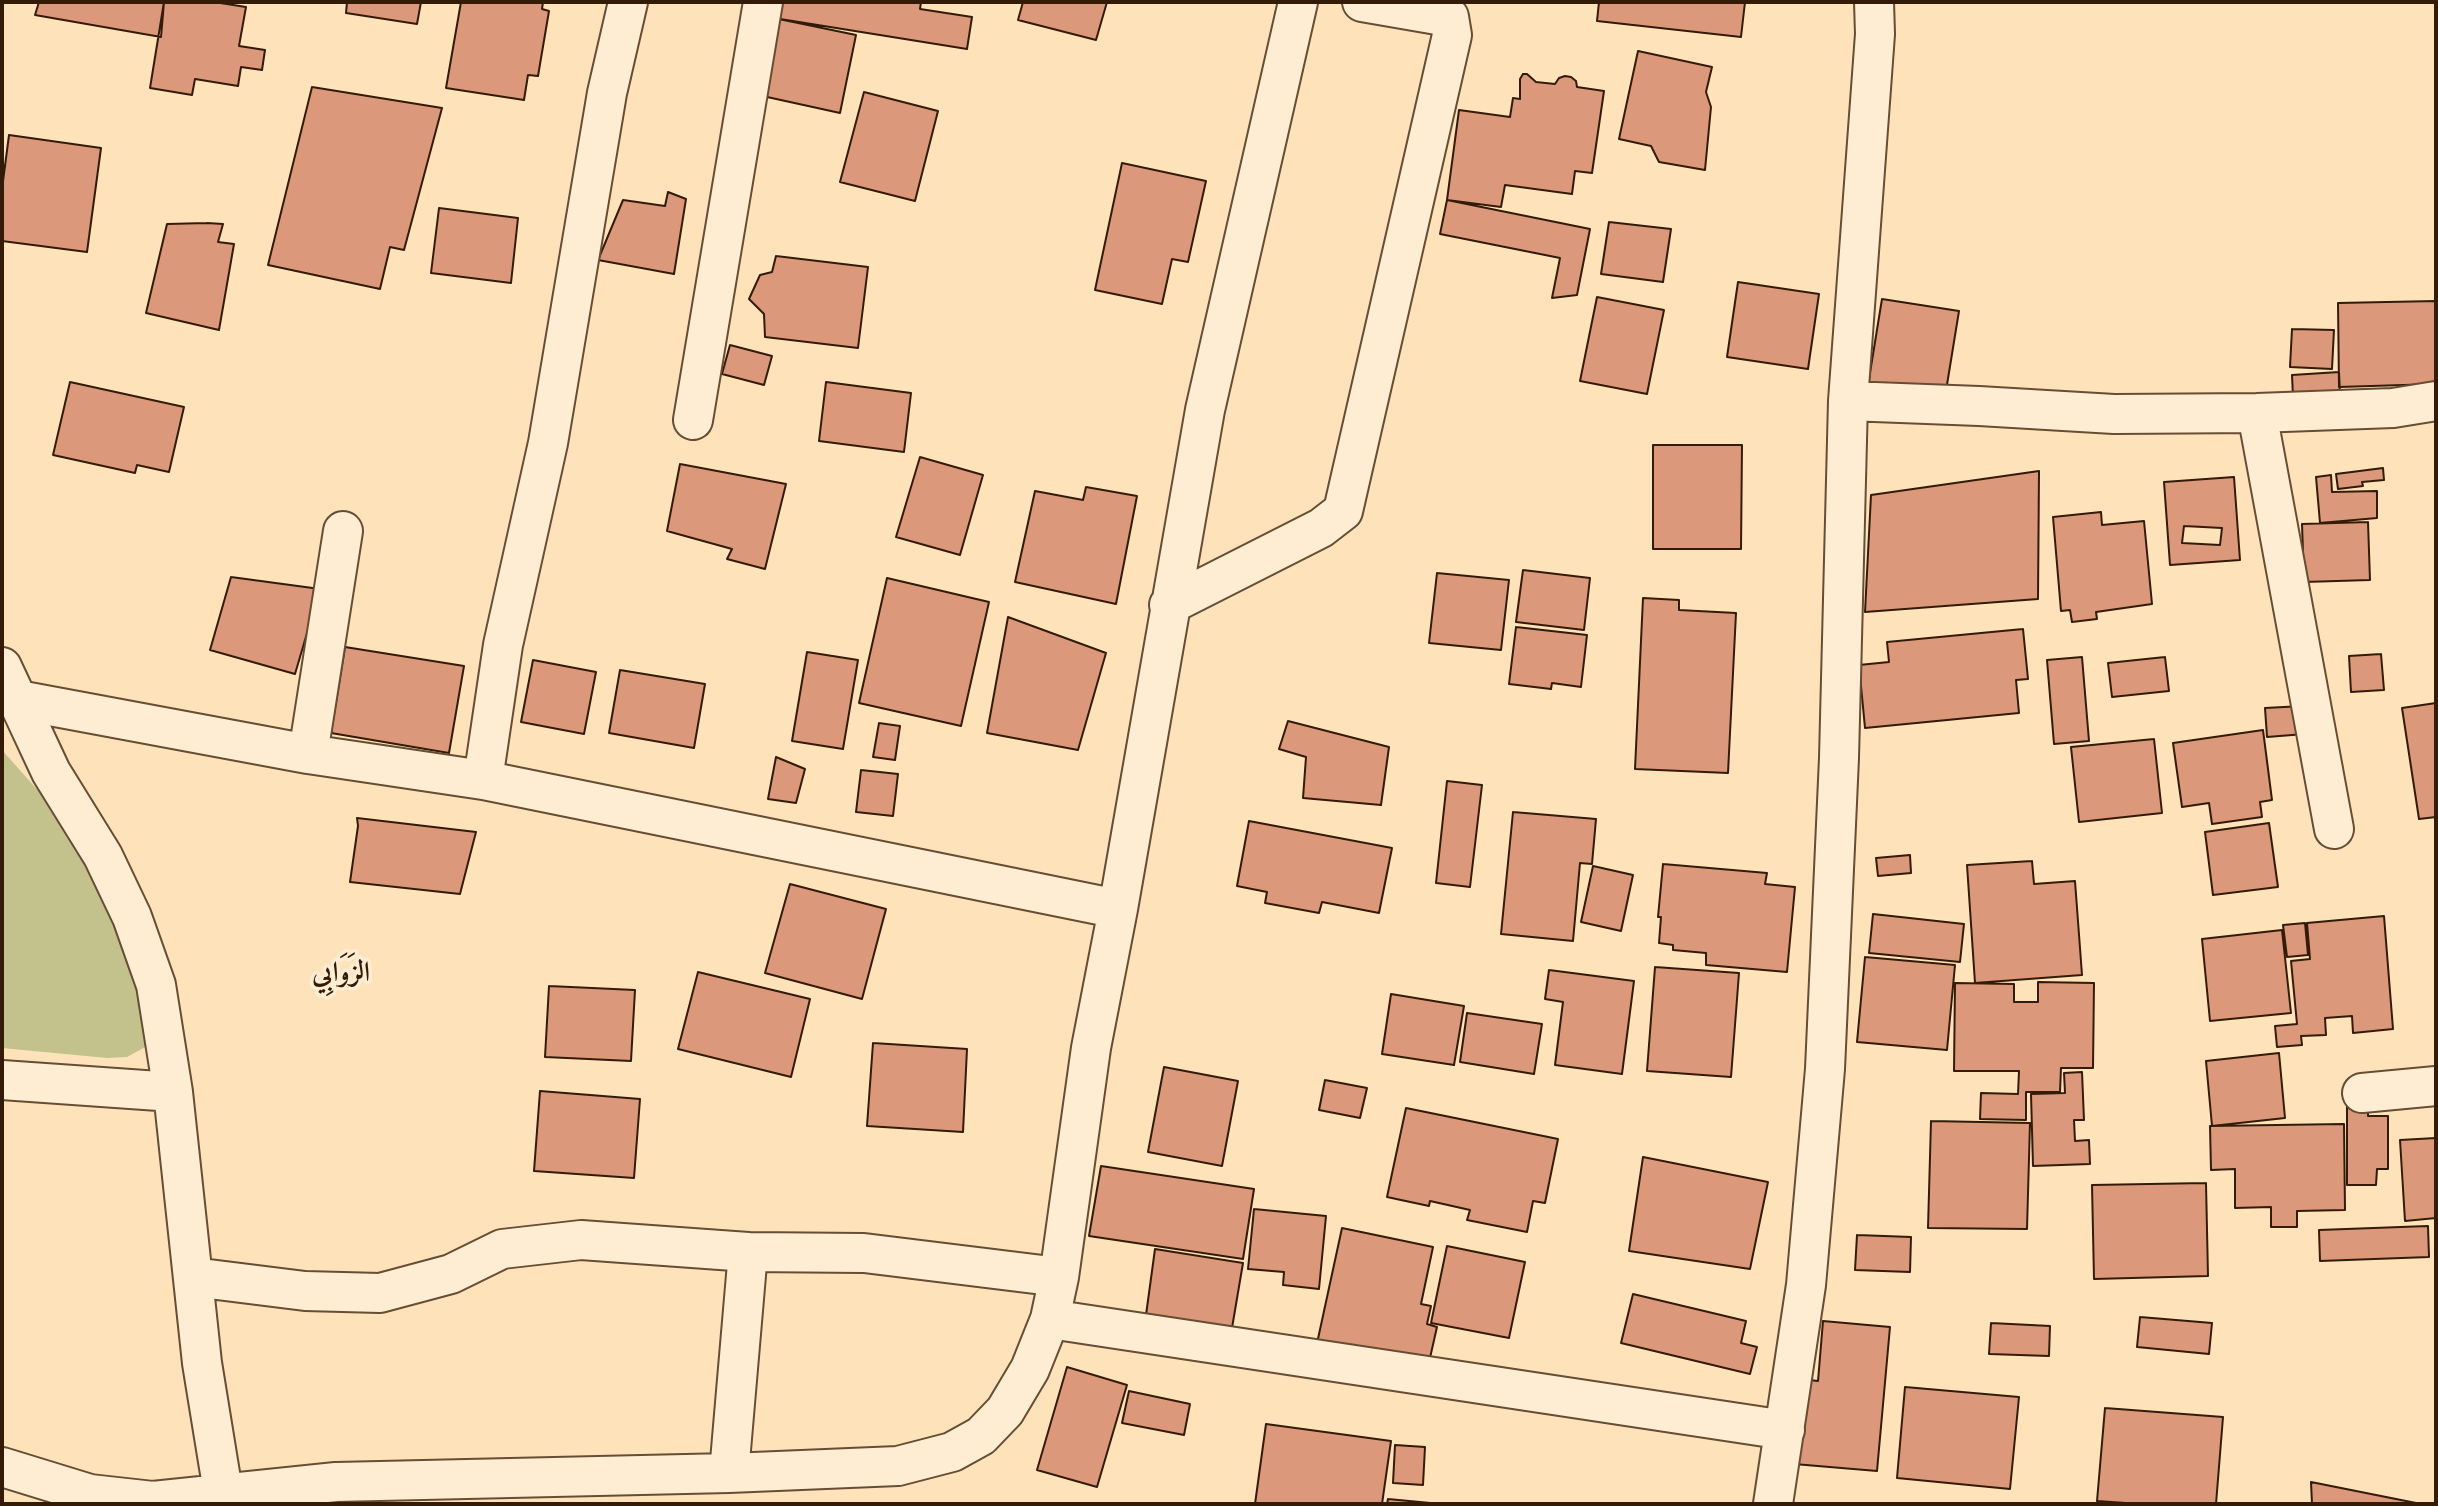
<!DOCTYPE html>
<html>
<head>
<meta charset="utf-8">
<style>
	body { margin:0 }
	#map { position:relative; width:2438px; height:1506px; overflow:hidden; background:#fee3ba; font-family:"Libre Bodoni",serif }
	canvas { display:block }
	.frame { position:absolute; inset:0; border:4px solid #341b07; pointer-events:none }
</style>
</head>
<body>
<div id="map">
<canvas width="2438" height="1506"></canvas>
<div class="frame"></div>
</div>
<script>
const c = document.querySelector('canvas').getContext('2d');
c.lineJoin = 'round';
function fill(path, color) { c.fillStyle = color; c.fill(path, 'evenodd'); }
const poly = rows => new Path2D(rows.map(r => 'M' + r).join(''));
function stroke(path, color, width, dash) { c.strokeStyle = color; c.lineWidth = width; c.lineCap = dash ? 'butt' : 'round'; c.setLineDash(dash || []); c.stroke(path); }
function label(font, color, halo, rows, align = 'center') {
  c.font = font + ' "Libre Bodoni",Amiri,serif'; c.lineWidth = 7; c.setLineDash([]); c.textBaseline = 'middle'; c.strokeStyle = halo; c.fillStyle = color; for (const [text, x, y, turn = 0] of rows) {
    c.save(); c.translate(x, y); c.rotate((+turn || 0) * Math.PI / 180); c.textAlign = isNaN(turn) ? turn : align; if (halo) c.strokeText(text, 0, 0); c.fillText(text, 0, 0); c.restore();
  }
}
fill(poly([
	[2,750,91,850,142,974,147,1046,127,1057,107,1058,2,1048]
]), '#c4c28c');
const building = poly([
	[39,2,164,2,161,37,35,15,39,2],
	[164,2,214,2,246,7,239,46,265,50,262,70,241,67,238,86,195,79,192,95,150,88,164,2],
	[347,2,421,2,417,24,346,13,347,2],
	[461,2,543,2,542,9,549,11,538,76,528,75,524,100,446,88,461,2],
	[777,2,921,2,920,9,972,17,967,49,774,18,777,2],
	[1023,2,1107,2,1096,40,1018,20,1023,2],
	[1599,2,1745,2,1741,37,1597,21,1599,2],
	[774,18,856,35,840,113,758,95,774,18],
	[1638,51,1712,67,1706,92,1711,107,1705,170,1659,162,1651,146,1619,139,1638,51],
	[1523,74,1527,74,1536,82,1555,84,1559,78,1565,76,1571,77,1576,81,1577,87,1604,91,1592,173,1575,171,1572,194,1505,185,1501,207,1447,200,1459,110,1510,117,1513,98,1520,99,1520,79,1523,74],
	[312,87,442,108,404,250,390,247,380,289,268,265,312,87],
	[864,92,938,111,915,201,840,182,864,92],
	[9,135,101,148,87,252,2,241,2,189,9,135],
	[1122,163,1206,181,1188,262,1172,259,1162,304,1095,290,1122,163],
	[668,192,686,199,674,274,598,260,623,200,665,206,668,192],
	[1447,200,1590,229,1577,295,1552,298,1560,258,1440,234,1447,200],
	[439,208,518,218,511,283,431,273,439,208],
	[1609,222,1671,229,1663,282,1601,274,1609,222],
	[207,223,223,224,218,242,234,244,219,330,146,313,167,224,207,223],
	[776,256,868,267,858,348,765,337,764,314,749,299,760,275,772,272,776,256],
	[1738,282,1819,294,1808,369,1727,357,1738,282],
	[1597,297,1664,310,1647,394,1580,381,1597,297],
	[1882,299,1959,311,1945,397,1868,385,1882,299],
	[2436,301,2436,384,2339,387,2338,303,2436,301],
	[2292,329,2334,330,2332,369,2290,367,2292,329],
	[730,345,772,356,764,385,722,374,730,345],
	[2339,372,2340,394,2293,397,2292,375,2339,372],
	[70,382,184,407,169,472,137,465,135,473,53,455,70,382],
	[826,382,911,393,904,452,819,441,826,382],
	[1653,445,1742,445,1741,549,1653,549,1653,445],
	[920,457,983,475,960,555,896,537,920,457],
	[680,464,786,484,765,569,727,559,732,549,667,531,680,464],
	[2383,468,2384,480,2362,482,2363,486,2338,489,2336,474,2383,468],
	[2039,471,2038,599,1865,612,1871,495,2039,471],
	[2331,475,2332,492,2377,491,2377,518,2320,523,2316,477,2331,475],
	[2234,477,2240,560,2170,565,2164,482,2234,477],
	[1086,487,1137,496,1116,604,1015,582,1035,491,1083,500,1086,487],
	[2101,512,2102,525,2144,521,2152,604,2096,612,2097,619,2072,622,2070,610,2061,611,2053,517,2101,512],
	[2368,522,2370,580,2304,582,2302,524,2368,522],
	[2184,526,2222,528,2220,545,2182,543,2184,526],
	[1523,570,1590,578,1584,630,1516,622,1523,570],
	[1437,573,1509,580,1501,650,1429,643,1437,573],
	[231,577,320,589,295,674,210,650,231,577],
	[887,578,989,602,961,726,859,703,887,578],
	[1643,598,1679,600,1679,610,1736,613,1728,773,1635,769,1643,598],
	[1008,617,1106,653,1078,750,987,733,1008,617],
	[1516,627,1587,635,1581,687,1552,683,1551,689,1509,684,1516,627],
	[2023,629,2028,679,2016,680,2019,713,1865,728,1859,665,1889,662,1887,642,2023,629],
	[345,647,464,666,449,753,331,733,345,647],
	[807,652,858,660,843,749,792,741,807,652],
	[2381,654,2384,690,2351,692,2349,656,2381,654],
	[2082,657,2089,741,2054,744,2047,660,2082,657],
	[2165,657,2169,691,2112,697,2108,663,2165,657],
	[533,660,596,672,584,734,521,722,533,660],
	[620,670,705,684,694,748,609,733,620,670],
	[2436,703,2436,817,2419,819,2402,708,2436,703],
	[2303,706,2305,734,2267,737,2265,708,2303,706],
	[1288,721,1389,747,1381,805,1303,798,1306,757,1279,749,1288,721],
	[879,723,900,726,895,760,873,757,879,723],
	[2263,730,2272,800,2260,802,2262,817,2212,824,2209,803,2182,807,2173,743,2263,730],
	[2154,739,2162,813,2079,822,2071,747,2154,739],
	[776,757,805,769,796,803,768,799,776,757],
	[861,770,898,774,893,816,856,812,861,770],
	[1447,781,1482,785,1470,887,1436,883,1447,781],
	[1513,812,1596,819,1592,864,1580,863,1573,941,1501,934,1513,812],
	[357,818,476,832,460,894,350,882,358,826,357,818],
	[1249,821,1392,848,1379,913,1322,902,1319,913,1265,903,1267,892,1237,886,1249,821],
	[2269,823,2278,887,2213,895,2205,832,2269,823],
	[1910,855,1911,873,1878,876,1876,858,1910,855],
	[2032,861,2034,884,2075,881,2082,975,1975,983,1967,865,2032,861],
	[1663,864,1767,873,1765,884,1795,887,1787,972,1706,965,1706,953,1673,950,1673,945,1659,943,1661,917,1658,917,1663,864],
	[1593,866,1633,875,1621,931,1581,922,1593,866],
	[790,884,886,909,862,999,765,973,790,884],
	[1873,914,1964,924,1960,962,1869,953,1873,914],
	[2384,916,2393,1029,2353,1033,2352,1016,2325,1018,2326,1035,2301,1036,2302,1045,2277,1047,2275,1026,2297,1024,2291,961,2310,959,2307,923,2384,916],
	[2305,923,2308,955,2287,957,2283,925,2305,923],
	[2282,930,2291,1013,2210,1021,2202,939,2282,930],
	[1865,957,1955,965,1947,1050,1857,1042,1865,957],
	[1655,967,1739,973,1731,1077,1647,1071,1655,967],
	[1549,970,1634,981,1622,1074,1555,1065,1563,1002,1545,999,1549,970],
	[698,972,810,999,791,1077,678,1049,698,972],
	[2038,982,2094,983,2093,1068,2061,1068,2060,1092,2026,1092,2026,1120,1980,1119,1981,1093,2018,1094,2019,1071,1954,1071,1955,983,2014,984,2014,1002,2038,1002,2038,982],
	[549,986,635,990,631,1061,545,1057,549,986],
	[1391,994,1464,1006,1454,1065,1382,1054,1391,994],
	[1467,1013,1542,1024,1534,1074,1460,1062,1467,1013],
	[873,1043,967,1049,963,1132,867,1126,873,1043],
	[2279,1053,2285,1118,2212,1126,2206,1061,2279,1053],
	[1164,1067,1238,1081,1222,1166,1148,1152,1164,1067],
	[2082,1072,2084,1120,2074,1120,2075,1141,2089,1140,2090,1164,2033,1166,2031,1094,2065,1093,2064,1073,2082,1072],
	[1325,1080,1367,1088,1360,1118,1319,1110,1325,1080],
	[540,1091,640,1099,634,1178,534,1171,540,1091],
	[2347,1101,2368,1101,2368,1116,2388,1116,2388,1169,2377,1169,2376,1185,2347,1185,2347,1101],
	[1406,1108,1558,1139,1545,1203,1533,1201,1527,1232,1467,1220,1470,1210,1430,1201,1429,1206,1387,1197,1406,1108],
	[1931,1121,2030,1123,2027,1229,1928,1228,1931,1121],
	[2344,1124,2345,1210,2297,1211,2297,1227,2271,1227,2271,1207,2235,1208,2235,1169,2211,1170,2210,1126,2344,1124],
	[2436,1138,2436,1218,2405,1221,2400,1140,2436,1138],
	[1643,1157,1768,1182,1750,1269,1629,1251,1643,1157],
	[1101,1166,1254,1189,1243,1259,1089,1236,1101,1166],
	[2206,1183,2208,1276,2094,1279,2092,1185,2206,1183],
	[1254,1209,1326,1216,1319,1289,1283,1285,1284,1272,1248,1269,1254,1209],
	[2428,1226,2429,1257,2320,1261,2319,1230,2428,1226],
	[1342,1228,1433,1247,1421,1304,1431,1306,1427,1324,1437,1327,1427,1371,1316,1348,1342,1228],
	[1857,1235,1911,1237,1910,1272,1855,1270,1857,1235],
	[1447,1246,1525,1262,1509,1338,1431,1323,1447,1246],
	[1155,1249,1243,1263,1232,1328,1146,1315,1155,1249],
	[1633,1294,1746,1321,1741,1343,1757,1347,1750,1374,1621,1343,1633,1294],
	[2140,1317,2212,1323,2209,1354,2137,1347,2140,1317],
	[1823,1321,1890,1327,1877,1471,1794,1464,1801,1379,1818,1381,1823,1321],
	[1991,1323,2050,1326,2049,1356,1989,1354,1991,1323],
	[1067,1367,1127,1385,1097,1487,1037,1470,1067,1367],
	[1905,1387,2019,1397,2010,1489,1897,1478,1905,1387],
	[1129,1391,1190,1404,1184,1435,1122,1423,1129,1391],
	[2105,1408,2223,1417,2216,1504,2140,1504,2097,1501,2105,1408],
	[1266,1424,1391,1441,1382,1504,1255,1504,1266,1424],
	[1395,1445,1425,1447,1423,1485,1393,1483,1395,1445],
	[2311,1482,2421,1504,2312,1504,2311,1482],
	[1388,1499,1441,1504,1387,1504,1388,1499]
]);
fill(building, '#db987b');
stroke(building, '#341b07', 2);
const street = poly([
	[1848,401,1979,406,2114,414,2257,413,2393,408,2436,401],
	[2257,413,2334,829],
	[693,420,763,2],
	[1169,605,1321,528,1343,511,1452,35,1449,17,1362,2],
	[2,667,51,772,103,856,132,917,156,985,173,1092,202,1363,225,1504],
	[18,700,308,754,483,780,503,645,548,443,607,93,628,2],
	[308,754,343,531],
	[483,780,1118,909],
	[2,1080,173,1092],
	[2362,1093,2436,1086],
	[193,1277,305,1291,380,1293,451,1274,502,1249,581,1240,748,1252,864,1253,1059,1277],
	[1050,1319,1785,1430],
	[2,1467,90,1494,153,1501,336,1482,729,1473,898,1466,952,1452,981,1436,1005,1411,1030,1369,1050,1319,1059,1277,1091,1048,1118,909,1205,410,1298,2],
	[729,1473,748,1252],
	[1773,1504,1806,1285,1825,1069,1839,758,1848,401,1875,34,1874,2]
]);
stroke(street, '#664d34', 42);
stroke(street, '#feedd2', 38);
label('bold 28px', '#341b07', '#feedd2', [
	["الزَوَابِي",341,974]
]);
</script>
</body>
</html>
